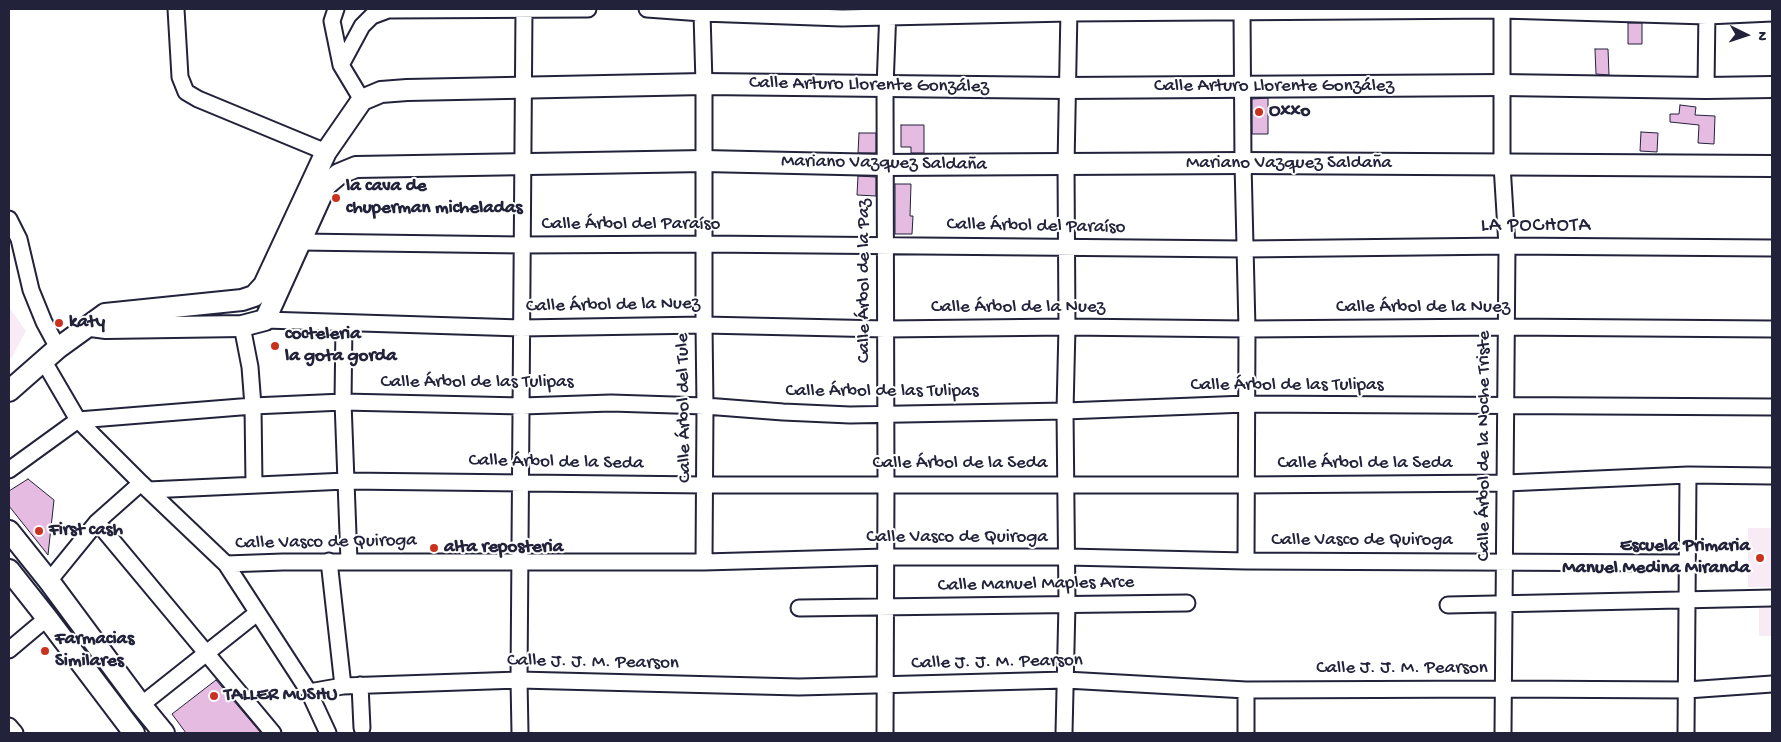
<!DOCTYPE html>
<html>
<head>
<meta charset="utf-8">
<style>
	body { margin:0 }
	#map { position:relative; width:1781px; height:742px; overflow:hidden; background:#fff; font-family:"Gochi Hand",sans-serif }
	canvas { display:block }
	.frame { position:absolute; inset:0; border:10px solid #22223b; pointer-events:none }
	.north { position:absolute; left:1721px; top:10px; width:50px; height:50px; -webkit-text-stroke:4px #fff; paint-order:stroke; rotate:94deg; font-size:14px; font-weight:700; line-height:20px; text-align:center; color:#22223b }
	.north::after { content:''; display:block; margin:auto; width:18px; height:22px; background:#22223b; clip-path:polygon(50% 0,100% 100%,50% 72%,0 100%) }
</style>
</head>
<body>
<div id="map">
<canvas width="1781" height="742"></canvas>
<div class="frame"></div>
<div class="north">N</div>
</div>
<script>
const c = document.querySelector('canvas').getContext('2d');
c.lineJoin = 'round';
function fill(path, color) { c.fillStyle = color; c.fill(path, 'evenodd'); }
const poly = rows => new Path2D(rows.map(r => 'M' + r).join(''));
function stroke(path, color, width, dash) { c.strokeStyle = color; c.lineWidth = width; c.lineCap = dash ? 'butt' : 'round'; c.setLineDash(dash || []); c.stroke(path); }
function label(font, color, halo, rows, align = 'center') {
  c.font = font + ' "Gochi Hand",sans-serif'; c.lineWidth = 4; c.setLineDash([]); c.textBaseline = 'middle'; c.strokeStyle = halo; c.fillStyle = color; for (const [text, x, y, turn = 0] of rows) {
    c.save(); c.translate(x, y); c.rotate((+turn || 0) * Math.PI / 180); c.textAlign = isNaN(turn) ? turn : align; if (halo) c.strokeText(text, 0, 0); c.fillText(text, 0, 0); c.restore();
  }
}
fill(poly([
	[9,307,26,331,11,359,9,355],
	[1748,528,1772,528,1772,587,1748,587],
	[1759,604,1772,604,1772,636,1759,636]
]), '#f8ebf6');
const building = poly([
	[1628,23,1642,23,1642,44,1628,44,1628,23],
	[1595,49,1608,49,1609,75,1596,74,1595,49],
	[1268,98,1268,134,1252,134,1252,99,1268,98],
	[1680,105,1696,107,1695,115,1715,116,1714,144,1698,143,1699,125,1670,122,1670,114,1679,114,1680,105],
	[901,125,924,125,924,153,911,153,911,147,901,147,901,125],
	[1641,132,1658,133,1657,152,1640,151,1641,132],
	[859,133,876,133,876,153,858,153,859,133],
	[858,176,876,177,876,196,857,195,858,176],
	[895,184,911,184,910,216,913,216,912,234,895,234,895,184],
	[28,479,54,500,48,555,9,506,9,491,28,479],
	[216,680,261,733,186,733,172,714,216,680]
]);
fill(building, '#e6bbe2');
stroke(building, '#22223b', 1);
const street = poly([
	[176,9,180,77,186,92,198,99,326,152],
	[336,9,332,21,341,65,362,100],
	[647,9,702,13,842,18,1069,13,1502,10,1707,16,1772,13],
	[1242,9,1243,163,1247,329,1246,561],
	[1502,9,1502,165,1507,246,1503,733],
	[702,13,704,84,704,325,705,406,704,562],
	[341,65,362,26,372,16,388,10,588,9],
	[1706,88,1707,9],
	[9,219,19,239,31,290,44,322,58,348],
	[300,242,522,245,705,244,1245,249,1507,246,1772,248],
	[265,320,521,328,704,325,886,329,1067,327,1247,329,1505,327,1772,329],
	[344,323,343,402,349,561],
	[242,326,250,367,253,406,254,485],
	[43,360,78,420,141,483,226,564,309,692,328,733],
	[9,470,78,420,253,406,343,402,522,406,611,403,705,406,783,412,850,415,1065,411,1246,404,1772,407],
	[148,490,346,481,705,485,1245,485,1506,483,1688,475,1772,476],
	[97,522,273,733],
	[329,561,343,686],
	[226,564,283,562,704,562,885,557,1067,557,1246,561,1687,563],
	[49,581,97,522,141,483],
	[1448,605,1772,598],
	[799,608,1187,603],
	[9,650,47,618],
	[360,685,362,728],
	[1246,690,1246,733],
	[309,692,343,686,519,680,799,687,1066,680,1246,690,1503,689,1687,690,1772,684],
	[141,705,257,613],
	[9,726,15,733],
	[520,733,519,680,524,9],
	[885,733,886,484,885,87,888,9],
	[1064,733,1067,604,1065,411,1067,327,1066,165,1069,9],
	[1686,733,1688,475]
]);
const secondary = poly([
	[91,326,106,328,242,326,265,320,326,185,339,174,356,167,704,161,885,165,1243,163,1772,166],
	[9,391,58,348,105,314,242,300,254,296,264,285,326,152,362,100,381,92,407,90,704,84,1067,88,1502,85,1706,88,1772,87],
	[9,531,49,581,141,705,164,733],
	[9,570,47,618,134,733]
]);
stroke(street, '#22223b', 19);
stroke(secondary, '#22223b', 24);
stroke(street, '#fff', 15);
stroke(secondary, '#fff', 20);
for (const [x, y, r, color] of [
	[1259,112,5,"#c8321e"],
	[336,198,5,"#c8321e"],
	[59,323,5,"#c8321e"],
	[275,346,5,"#c8321e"],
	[39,531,5,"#c8321e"],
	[434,548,5,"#c8321e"],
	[1760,558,5,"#c8321e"],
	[45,651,5,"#c8321e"],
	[214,696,5,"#c8321e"]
]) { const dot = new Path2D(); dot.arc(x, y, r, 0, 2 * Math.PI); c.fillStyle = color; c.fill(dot); stroke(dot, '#fff', 2); }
label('19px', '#22223b', '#fff', [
	["Calle Arturo Llorente González",869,86,1],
	["Calle Arturo Llorente González",1274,87],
	["Mariano Vazquez Saldaña",884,164,1],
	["Mariano Vazquez Saldaña",1289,164],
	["Calle Árbol del Paraíso",631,225],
	["Calle Árbol del Paraíso",1036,227,1],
	["Calle Árbol de la Paz",865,281,-90],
	["Calle Árbol de la Nuez",613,306,-1],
	["Calle Árbol de la Nuez",1018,308],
	["Calle Árbol de la Nuez",1423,308],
	["Calle Árbol de las Tulipas",477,383],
	["Calle Árbol de las Tulipas",1287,386],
	["Calle Árbol de las Tulipas",882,392],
	["Calle Árbol del Tule",685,408,-91],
	["Calle Árbol de la Noche Triste",1485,446,-90],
	["Calle Árbol de la Seda",556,463,1],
	["Calle Árbol de la Seda",960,464],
	["Calle Árbol de la Seda",1365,464],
	["Calle Vasco de Quiroga",957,538],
	["Calle Vasco de Quiroga",1362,541],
	["Calle Vasco de Quiroga",326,543,-1],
	["Calle Manuel Maples Arce",1036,585,-1],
	["Calle J. J. M. Pearson",593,663,1],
	["Calle J. J. M. Pearson",997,663,-1],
	["Calle J. J. M. Pearson",1402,669]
]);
label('bold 19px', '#22223b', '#fff', [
	["Oxxo",1269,112],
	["la cava de",346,187],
	["chuperman micheladas",346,209],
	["katy",69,323],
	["cocteleria",285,335],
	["la gota gorda",285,357],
	["First cash",49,531],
	["Escuela Primaria",1750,547,"right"],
	["Manuel Medina Miranda",1750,569,"right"],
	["alta reposteria",444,548],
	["Farmacias",55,640],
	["Similares",55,662],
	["TALLER MUSHU",224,696]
], 'left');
c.letterSpacing = '1px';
label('20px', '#22223b', '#fff', [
	["LA POCHOTA",1536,227]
]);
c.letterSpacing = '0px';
</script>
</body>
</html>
